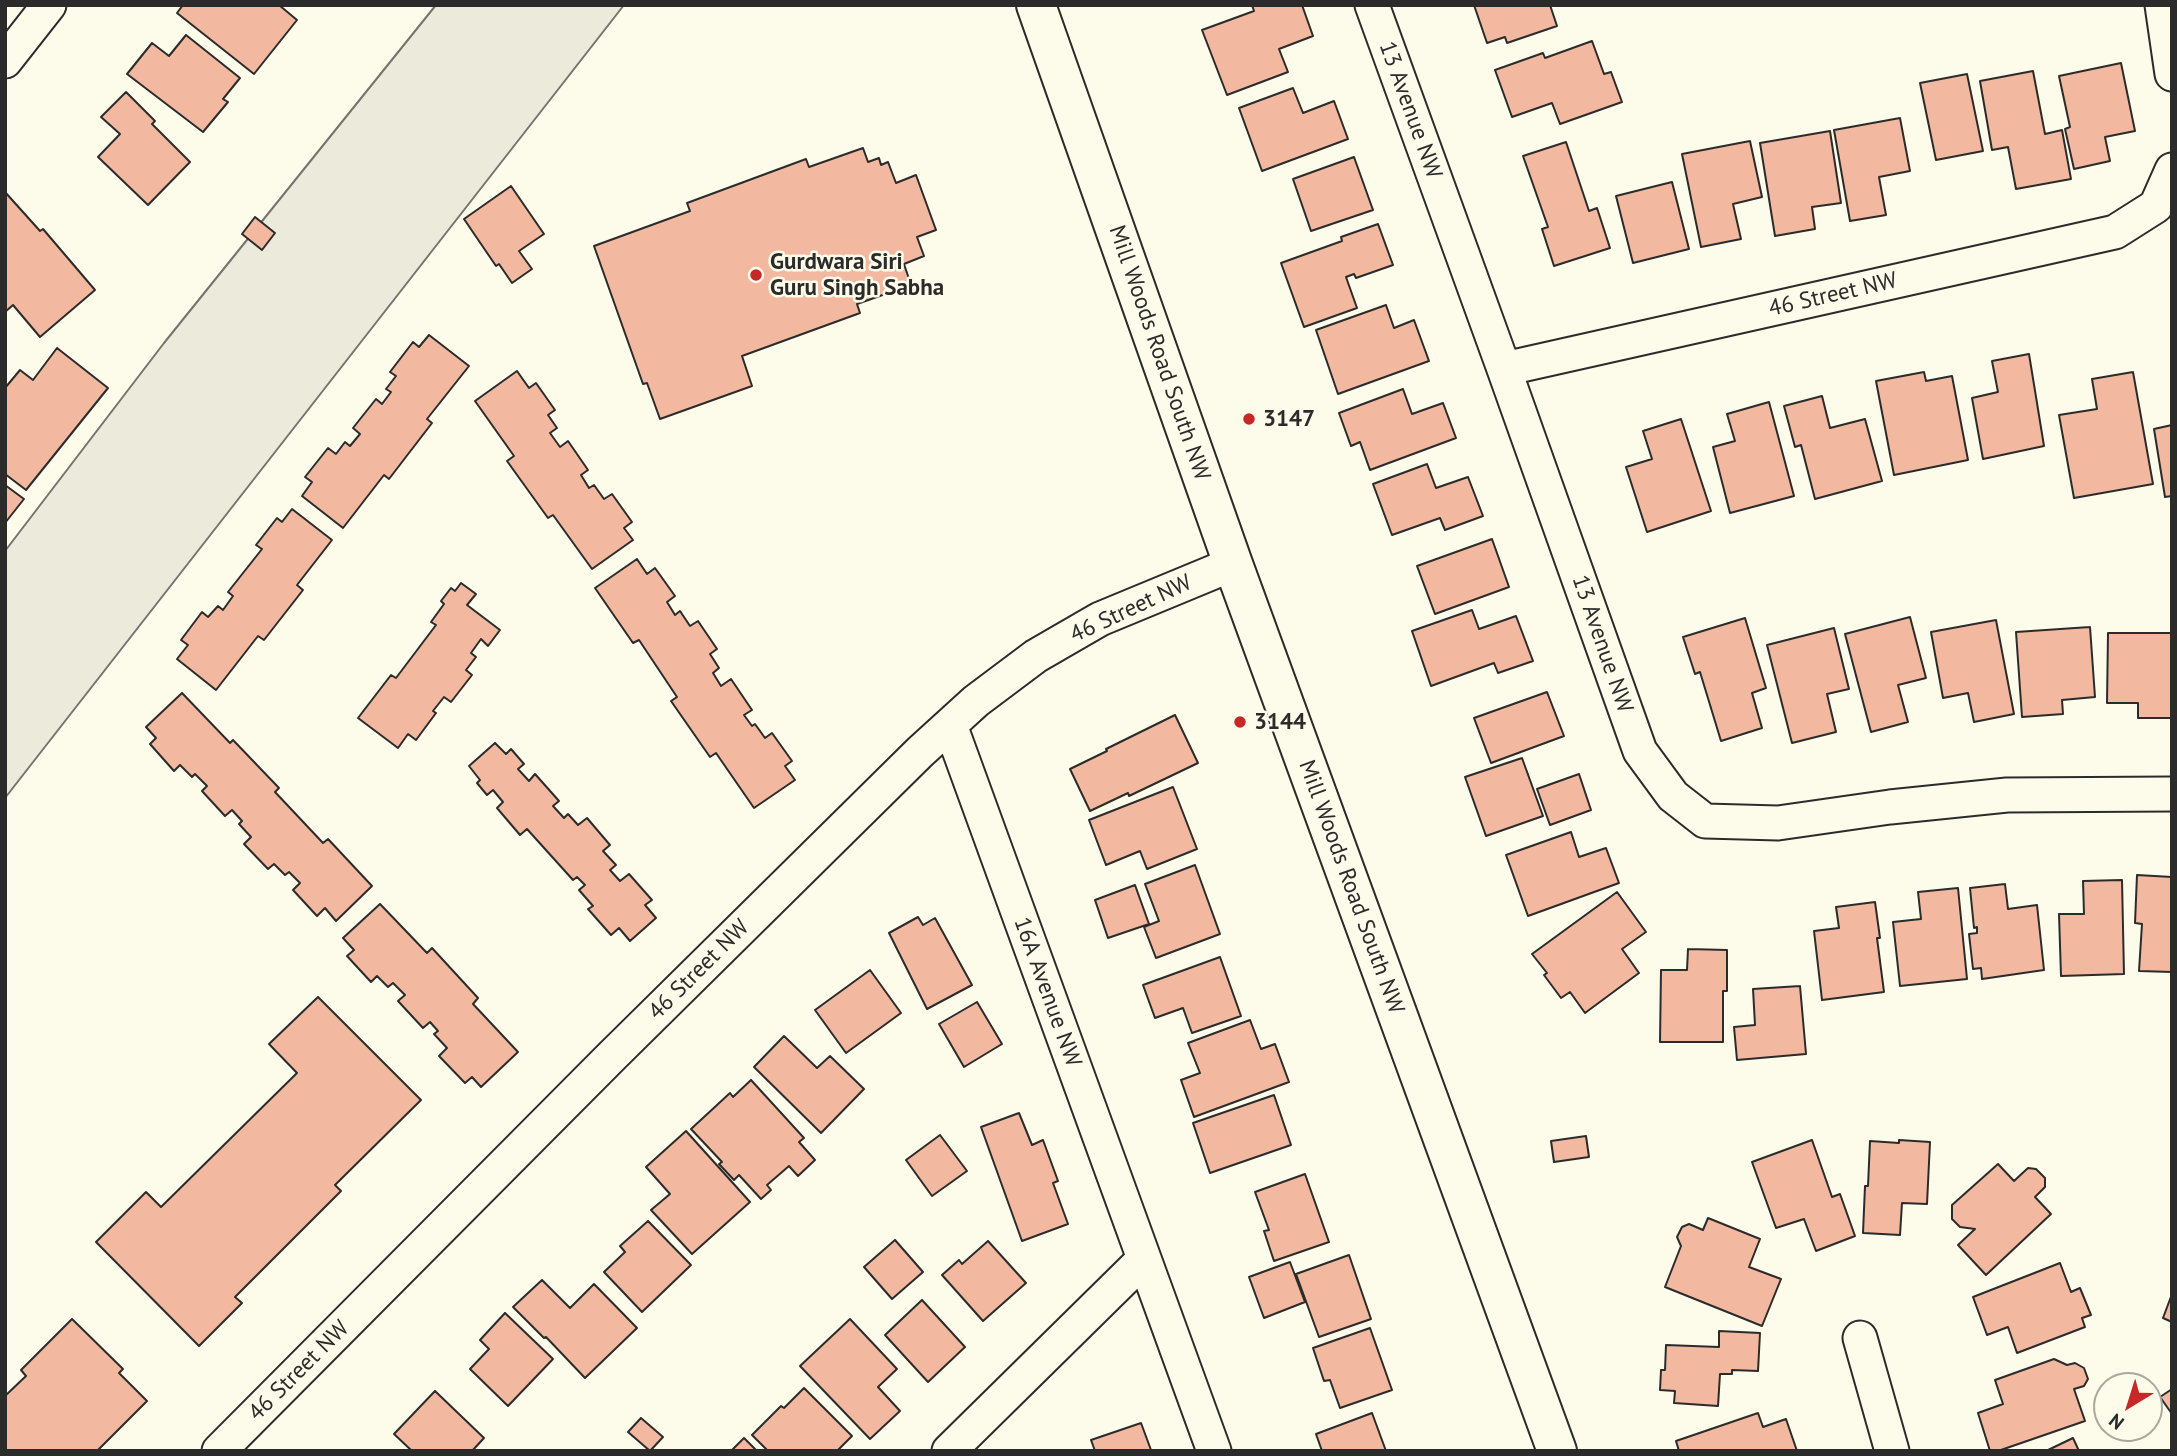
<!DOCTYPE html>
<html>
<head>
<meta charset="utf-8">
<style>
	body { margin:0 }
	#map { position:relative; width:2177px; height:1456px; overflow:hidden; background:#fdfbea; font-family:"PT Sans",sans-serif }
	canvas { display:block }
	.frame { position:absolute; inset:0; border:7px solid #2b2b2b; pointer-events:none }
	.north { position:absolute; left:2093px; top:1372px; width:70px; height:70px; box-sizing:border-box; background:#fdfbea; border:2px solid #a9a89e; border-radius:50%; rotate:218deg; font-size:19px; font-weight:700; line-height:28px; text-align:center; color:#2b2b2b }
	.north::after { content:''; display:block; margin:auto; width:24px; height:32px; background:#c62828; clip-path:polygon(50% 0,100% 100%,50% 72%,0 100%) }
</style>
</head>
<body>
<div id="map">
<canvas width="2177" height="1456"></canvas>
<div class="frame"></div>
<div class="north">N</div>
</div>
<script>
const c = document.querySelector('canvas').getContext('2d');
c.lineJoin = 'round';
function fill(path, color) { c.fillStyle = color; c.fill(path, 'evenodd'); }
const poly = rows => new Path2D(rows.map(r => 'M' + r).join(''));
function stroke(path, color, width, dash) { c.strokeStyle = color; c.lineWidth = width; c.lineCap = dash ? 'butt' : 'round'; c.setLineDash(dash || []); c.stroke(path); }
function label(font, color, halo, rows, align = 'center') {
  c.font = font + ' "PT Sans",sans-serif'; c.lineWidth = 5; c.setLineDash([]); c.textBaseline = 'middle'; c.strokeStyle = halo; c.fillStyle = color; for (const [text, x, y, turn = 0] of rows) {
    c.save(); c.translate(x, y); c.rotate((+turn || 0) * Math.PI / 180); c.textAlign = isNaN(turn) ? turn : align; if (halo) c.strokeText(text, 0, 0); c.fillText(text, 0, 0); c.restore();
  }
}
const green = poly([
	[436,5,624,5,5,798,5,551,164,343,436,5]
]);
fill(green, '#ecebdb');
stroke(green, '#74746e', 2);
const building = poly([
	[183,5,279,5,297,20,254,74,177,13,183,5],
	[1252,5,1302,5,1313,36,1279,49,1288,72,1227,95,1202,30,1254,11,1252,5],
	[1474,5,1550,5,1557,26,1507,43,1505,37,1487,43,1474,5],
	[186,35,240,78,223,99,228,102,203,132,127,74,152,43,169,56,186,35],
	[1592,41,1604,74,1611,72,1622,102,1560,124,1552,103,1512,117,1495,70,1543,53,1545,58,1592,41],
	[2121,63,2135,131,2105,137,2110,161,2074,169,2065,129,2070,127,2059,76,2121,63],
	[2033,71,2045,134,2062,130,2071,179,2016,189,2008,147,1992,150,1980,81,2033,71],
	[1967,74,1983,151,1936,160,1920,83,1967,74],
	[1293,88,1303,113,1334,101,1348,139,1262,171,1239,108,1293,88],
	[126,92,155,121,152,124,190,162,148,205,98,157,120,134,101,117,126,92],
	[1900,118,1910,171,1879,177,1886,215,1850,221,1834,130,1900,118],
	[1830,131,1841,203,1812,207,1815,229,1775,236,1760,143,1830,131],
	[1750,141,1762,197,1733,204,1741,239,1701,247,1682,154,1750,141],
	[1566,142,1589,211,1597,208,1610,248,1554,266,1542,229,1548,227,1523,156,1566,142],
	[863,148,868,162,879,158,881,165,888,162,896,183,916,175,936,230,917,237,924,256,904,264,911,285,857,304,860,313,742,356,752,386,660,419,647,383,643,384,594,246,690,211,687,203,806,159,809,167,863,148],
	[1354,157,1373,210,1311,231,1293,179,1354,157],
	[1672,182,1689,249,1633,263,1616,196,1672,182],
	[511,186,544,234,519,251,532,269,512,283,499,264,496,266,464,219,511,186],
	[5,192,40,231,43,229,95,290,40,337,13,305,5,312,5,192],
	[255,217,275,233,262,250,242,234,255,217],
	[1378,224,1393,265,1356,278,1354,274,1346,277,1357,308,1304,327,1281,263,1342,241,1341,237,1378,224],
	[1386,305,1394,328,1414,320,1429,361,1338,394,1316,330,1386,305],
	[429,335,469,366,427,419,432,423,389,479,384,475,343,528,302,496,312,482,305,477,328,448,336,454,345,442,350,446,360,434,353,428,376,399,382,404,391,392,386,389,396,376,390,372,413,342,419,347,429,335],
	[57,348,108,388,26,490,5,474,5,388,20,370,33,380,57,348],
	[2029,354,2044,446,1983,459,1972,398,1998,392,1992,361,2029,354],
	[517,371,529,388,536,383,555,410,548,415,557,428,550,433,560,447,568,441,588,470,581,475,589,488,594,485,604,499,612,494,632,522,624,528,633,540,592,569,553,515,548,518,507,461,514,456,475,401,517,371],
	[1924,372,1926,381,1952,376,1968,460,1894,475,1876,381,1924,372],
	[2133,372,2153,484,2074,498,2059,415,2097,409,2092,379,2133,372],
	[1403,389,1412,414,1443,403,1456,438,1370,470,1360,442,1351,446,1339,413,1403,389],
	[1822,396,1830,428,1865,419,1882,481,1815,499,1801,445,1795,447,1784,406,1822,396],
	[1769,402,1794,496,1730,513,1713,447,1735,441,1727,414,1769,402],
	[1681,419,1711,511,1647,532,1626,467,1652,459,1643,431,1681,419],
	[2172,425,2172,496,2165,497,2154,429,2172,425],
	[1427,464,1436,488,1468,477,1483,516,1445,530,1440,518,1392,535,1373,484,1427,464],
	[5,485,24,499,5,523,5,485],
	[292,509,332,540,297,585,303,590,264,640,258,636,216,690,177,659,188,645,181,640,202,612,208,617,218,606,223,610,233,596,228,592,262,549,256,545,277,518,282,522,292,509],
	[1492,539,1509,587,1435,614,1417,566,1492,539],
	[637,559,647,574,655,568,675,596,667,602,675,615,680,611,690,626,698,621,717,649,710,654,719,668,713,673,721,686,731,679,752,710,744,715,752,726,755,724,765,738,772,733,792,761,785,766,795,780,754,808,716,753,710,757,671,701,677,697,639,640,633,643,595,588,637,559],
	[461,583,476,594,467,605,500,630,488,646,481,639,471,653,476,657,466,670,472,675,451,702,444,697,433,711,436,713,416,740,408,734,398,748,358,718,391,675,396,678,436,625,431,622,444,604,441,601,451,588,455,591,461,583],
	[1472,610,1479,629,1516,616,1533,661,1498,673,1494,663,1431,686,1412,631,1472,610],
	[1910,617,1926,678,1898,685,1908,722,1871,732,1845,634,1910,617],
	[1745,618,1766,688,1752,693,1762,728,1721,741,1700,672,1695,674,1683,637,1745,618],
	[1996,620,2014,714,1974,722,1968,693,1943,698,1931,632,1996,620],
	[2090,627,2095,697,2062,700,2063,714,2022,717,2016,632,2090,627],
	[1834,628,1849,689,1827,694,1836,732,1792,743,1767,645,1834,628],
	[2108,633,2172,633,2172,718,2138,718,2138,703,2107,703,2108,633],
	[1547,692,1564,736,1491,763,1474,718,1547,692],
	[182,693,230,743,233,740,279,788,275,792,323,843,328,839,372,886,336,921,325,908,317,916,293,890,300,883,289,872,285,875,274,864,268,869,244,844,251,837,239,824,242,821,232,810,225,816,202,791,207,786,195,774,192,777,180,765,174,771,150,744,156,738,146,727,182,693],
	[1175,715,1198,763,1129,796,1128,793,1090,811,1070,769,1107,751,1106,749,1175,715],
	[495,743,506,754,511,749,524,764,518,769,529,781,535,774,559,801,553,806,564,818,568,814,578,825,587,818,610,845,603,851,616,865,610,870,620,881,629,874,652,900,645,905,656,918,630,941,619,928,611,935,588,909,593,906,579,890,585,885,577,877,573,880,527,829,520,835,497,808,503,802,493,790,487,795,477,783,480,780,469,766,495,743],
	[1522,758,1543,816,1486,836,1465,777,1522,758],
	[1579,774,1591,810,1550,825,1537,789,1579,774],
	[1173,787,1197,849,1147,869,1140,851,1106,865,1089,820,1173,787],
	[1571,832,1579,857,1606,848,1619,883,1528,916,1506,855,1571,832],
	[1195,865,1220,934,1156,958,1144,927,1159,921,1145,884,1195,865],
	[2137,875,2172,877,2172,972,2139,971,2142,924,2135,923,2137,875],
	[2122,880,2124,974,2061,976,2059,914,2084,914,2083,881,2122,880],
	[2005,884,2008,909,2037,905,2044,970,1982,979,1981,968,1973,969,1969,934,1977,933,1977,927,1974,928,1970,888,2005,884],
	[1135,885,1149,924,1108,938,1095,900,1135,885],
	[1958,888,1967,979,1900,986,1893,922,1921,919,1918,892,1958,888],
	[1617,892,1646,932,1622,949,1639,973,1585,1013,1570,992,1561,998,1544,975,1547,973,1532,954,1617,892],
	[1875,902,1880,938,1877,938,1884,992,1822,1000,1814,931,1839,928,1836,907,1875,902],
	[380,904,427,953,432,948,478,998,473,1004,518,1052,481,1087,472,1077,465,1083,439,1056,447,1048,434,1034,438,1031,430,1022,423,1028,398,1001,405,995,393,983,388,987,377,976,371,982,347,956,354,950,343,938,380,904],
	[918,917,923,925,935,918,972,985,927,1009,889,933,918,917],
	[1688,949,1727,950,1727,991,1723,991,1723,1042,1660,1042,1661,970,1687,970,1688,949],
	[1220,957,1241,1016,1192,1033,1183,1008,1155,1018,1143,985,1220,957],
	[870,970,901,1013,846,1053,815,1010,870,970],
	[1800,986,1806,1054,1737,1060,1734,1027,1755,1025,1753,989,1800,986],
	[318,997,421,1100,335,1185,341,1191,235,1297,242,1303,199,1346,96,1242,146,1192,161,1207,297,1073,269,1044,318,997],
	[977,1002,1002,1044,964,1067,939,1024,977,1002],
	[1250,1020,1261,1049,1275,1044,1289,1082,1194,1117,1181,1080,1200,1073,1188,1043,1250,1020],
	[784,1036,817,1068,830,1056,864,1089,821,1133,754,1067,784,1036],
	[751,1080,804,1138,799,1142,815,1160,798,1176,789,1166,767,1185,771,1190,761,1199,739,1175,734,1180,719,1164,722,1162,691,1129,730,1093,733,1097,751,1080],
	[1274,1095,1291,1145,1210,1173,1193,1123,1274,1095],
	[1019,1113,1032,1145,1043,1140,1058,1181,1053,1183,1068,1224,1022,1241,981,1127,1019,1113],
	[686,1131,750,1202,692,1254,651,1210,670,1194,646,1167,686,1131],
	[940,1135,967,1171,932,1196,906,1160,940,1135],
	[1586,1136,1589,1157,1554,1162,1551,1141,1586,1136],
	[1812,1140,1832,1197,1840,1194,1855,1236,1816,1251,1804,1219,1776,1228,1752,1162,1812,1140],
	[1899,1140,1930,1142,1927,1204,1902,1203,1900,1235,1863,1233,1865,1186,1868,1186,1870,1141,1899,1143,1899,1140],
	[1998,1164,2014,1181,2028,1168,2036,1169,2045,1178,2045,1187,2035,1197,2051,1214,1986,1275,1958,1245,1975,1229,1960,1227,1952,1219,1952,1205,1998,1164],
	[1305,1174,1329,1242,1274,1261,1264,1231,1269,1230,1255,1192,1305,1174],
	[1708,1218,1760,1239,1749,1267,1781,1279,1762,1326,1665,1287,1681,1246,1677,1237,1682,1227,1689,1224,1703,1230,1708,1218],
	[648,1221,691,1265,642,1312,604,1272,625,1252,620,1246,648,1221],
	[895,1240,923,1272,892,1299,864,1267,895,1240],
	[988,1241,1026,1283,983,1321,942,1275,959,1260,962,1264,988,1241],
	[1349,1255,1371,1319,1319,1337,1296,1274,1349,1255],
	[1290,1262,1305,1302,1264,1318,1249,1277,1290,1262],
	[2060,1263,2071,1292,2080,1288,2091,1315,2082,1318,2085,1327,2017,1353,2008,1327,1987,1335,1973,1297,2060,1263],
	[542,1280,570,1308,594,1284,637,1328,585,1378,546,1337,544,1338,513,1307,542,1280],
	[2172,1294,2172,1322,2163,1318,2172,1294],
	[922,1300,965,1347,928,1382,885,1335,922,1300],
	[505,1313,553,1359,508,1406,470,1369,489,1349,480,1340,505,1313],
	[72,1319,123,1369,119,1373,147,1401,97,1451,5,1451,5,1396,26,1376,21,1370,72,1319],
	[850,1319,897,1369,878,1387,900,1411,870,1439,800,1366,850,1319],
	[1370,1328,1392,1390,1340,1408,1330,1380,1324,1381,1313,1348,1370,1328],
	[1719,1331,1760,1333,1758,1371,1732,1370,1732,1374,1720,1374,1718,1406,1674,1403,1675,1391,1660,1390,1661,1370,1665,1370,1666,1345,1719,1347,1719,1331],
	[2054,1359,2067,1365,2075,1363,2084,1368,2088,1379,2084,1386,2074,1389,2085,1421,1998,1451,1990,1451,1978,1413,2003,1404,1995,1380,2054,1359],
	[804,1388,852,1436,837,1451,768,1451,752,1435,781,1406,784,1408,804,1388],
	[2172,1389,2172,1414,2160,1397,2172,1389],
	[435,1391,484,1438,472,1451,412,1451,394,1434,435,1391],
	[1372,1413,1386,1451,1322,1451,1316,1434,1372,1413],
	[1758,1413,1763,1427,1786,1419,1797,1451,1679,1451,1676,1441,1758,1413],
	[641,1418,663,1437,650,1451,628,1432,641,1418],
	[1141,1423,1151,1450,1153,1451,1095,1451,1091,1440,1141,1423],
	[744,1438,757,1451,731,1451,744,1438],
	[2073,1438,2079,1451,2046,1451,2073,1438]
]);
fill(building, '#f2b8a0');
stroke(building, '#2b2b2b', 2);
const minor = poly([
	[1372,5,1504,369,1640,751,1673,796,1705,821,1778,823,1890,807,2007,795,2172,794],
	[2162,5,2172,74],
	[5,61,49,5],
	[1504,369,2115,232,2156,206,2172,170],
	[950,725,1214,1451],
	[1860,1338,1892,1451],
	[219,1451,611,1057,920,752,976,701,1036,656,1100,619,1233,564],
	[949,1451,1144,1259]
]);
const tertiary = poly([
	[1036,5,1233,564,1557,1451]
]);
stroke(minor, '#2b2b2b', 37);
stroke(tertiary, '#2b2b2b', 42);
stroke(minor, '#fdfbea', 33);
stroke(tertiary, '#fdfbea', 38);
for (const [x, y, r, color] of [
	[756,275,7,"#c62828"],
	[1249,419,7,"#c62828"],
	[1240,722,7,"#c62828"]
]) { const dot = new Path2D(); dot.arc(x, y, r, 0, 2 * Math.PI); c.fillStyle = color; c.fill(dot); stroke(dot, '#fdfbea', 2.5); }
label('23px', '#2b2b2b', '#fdfbea', [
	["13 Avenue NW",1410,110,70],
	["46 Street NW",1833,295,-13],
	["Mill Woods Road South NW",1159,353,71],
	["46 Street NW",1131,609,-25],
	["13 Avenue NW",1602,644,71],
	["Mill Woods Road South NW",1351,887,70],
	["46 Street NW",699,970,-45],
	["16A Avenue NW",1047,992,70],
	["46 Street NW",299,1371,-45]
]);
label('bold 23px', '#2b2b2b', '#fdfbea', [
	["Gurdwara Siri",770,262],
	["Guru Singh Sabha",770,288],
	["3147",1263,419],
	["3144",1254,722]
], 'left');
</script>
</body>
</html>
